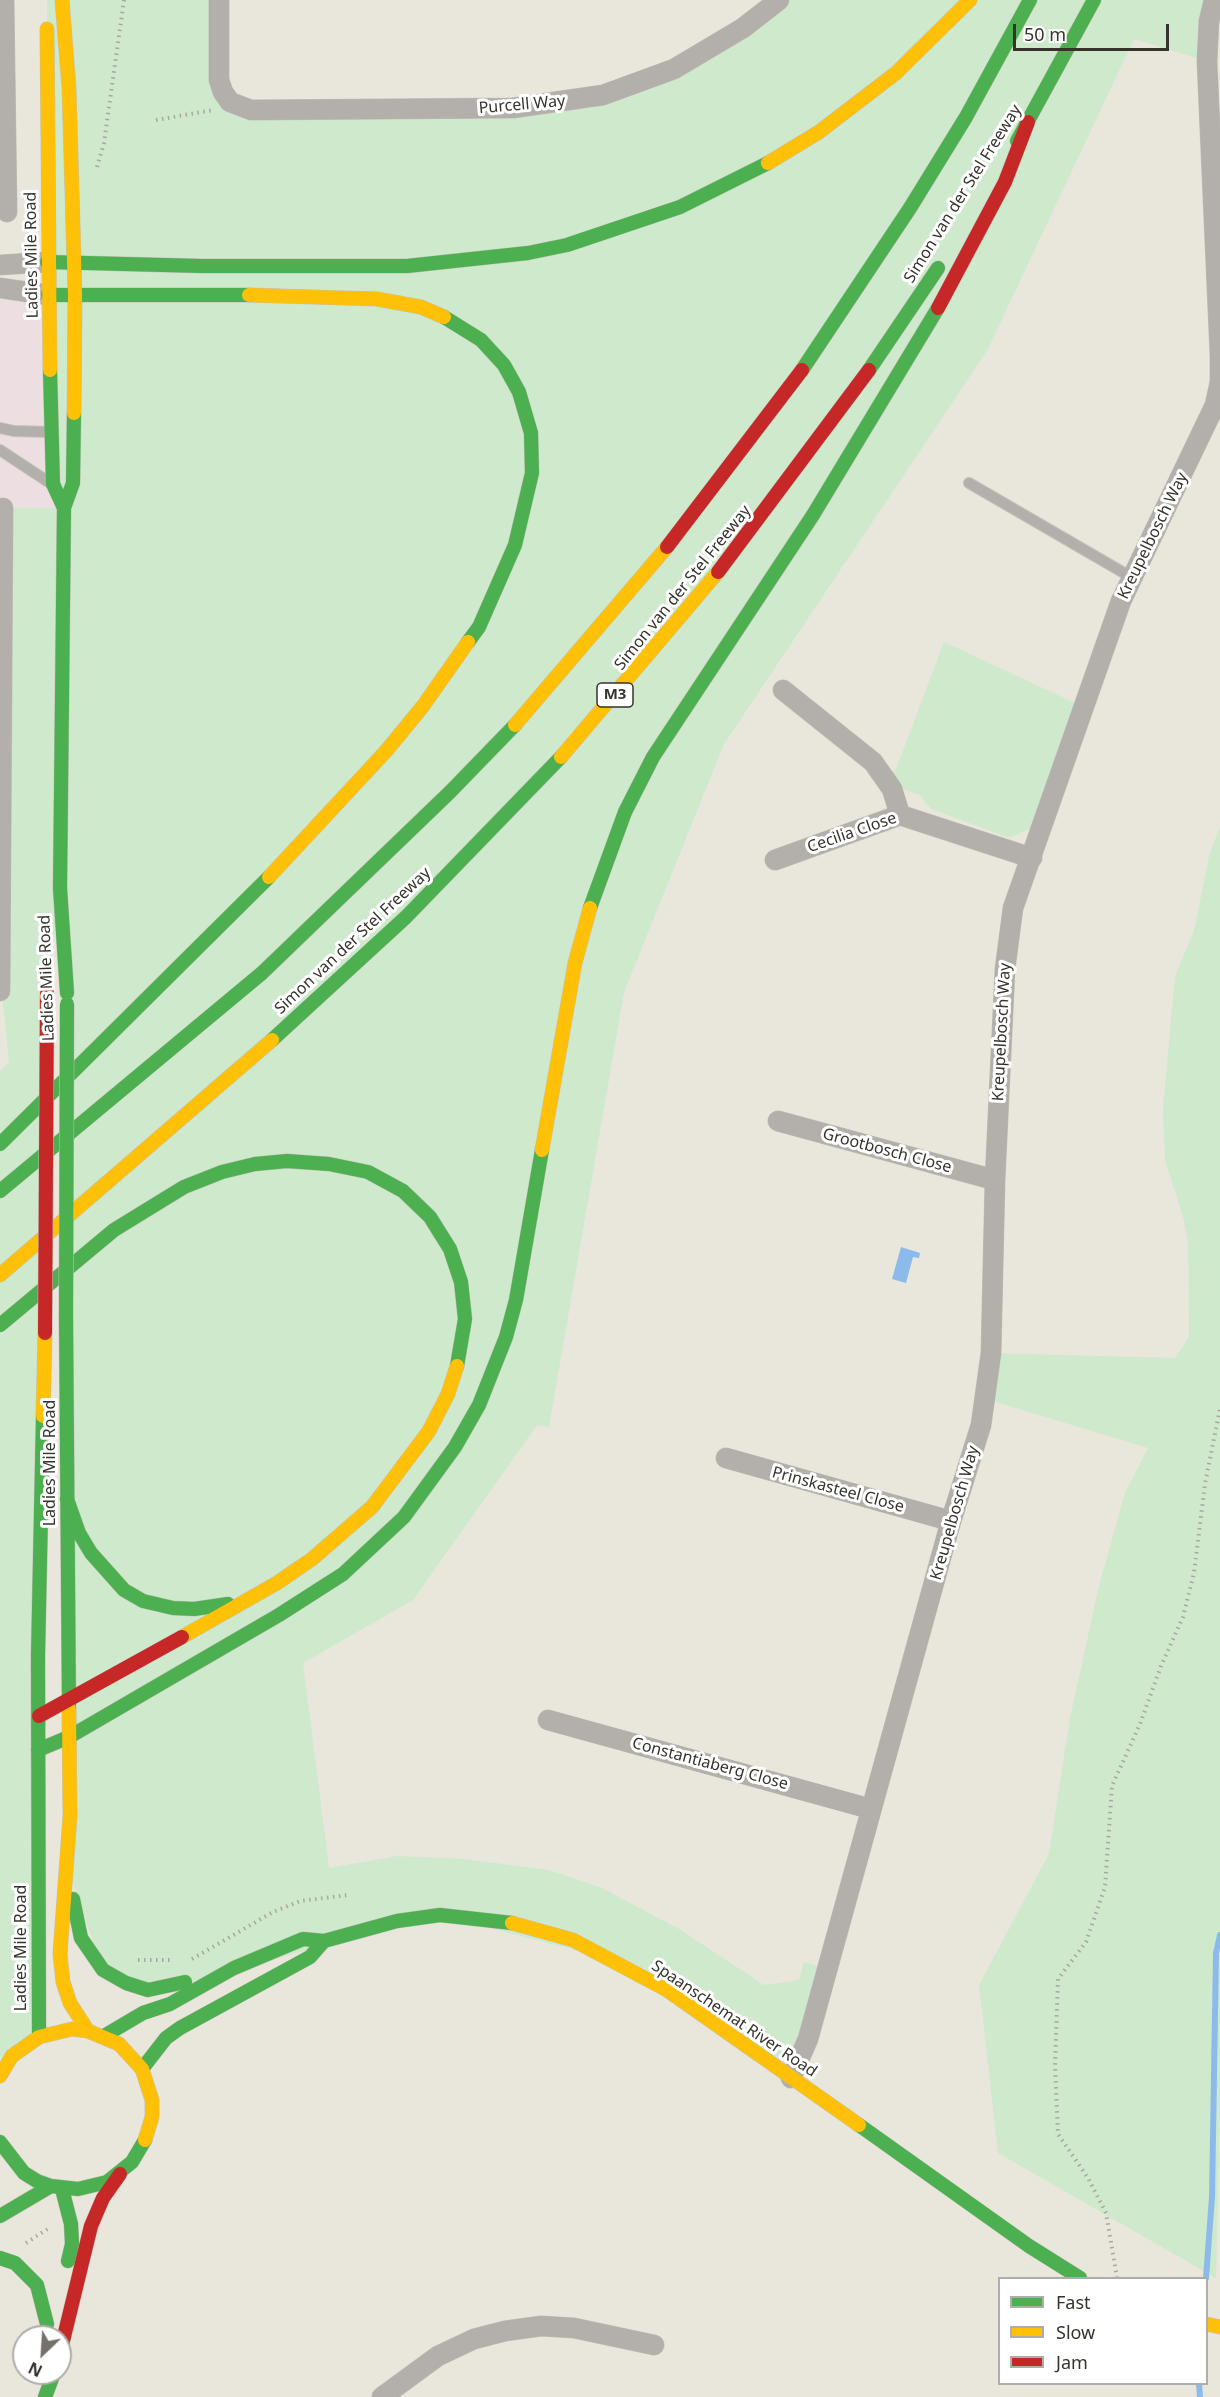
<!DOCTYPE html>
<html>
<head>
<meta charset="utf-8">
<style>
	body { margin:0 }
	#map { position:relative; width:1220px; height:2397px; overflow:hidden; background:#e9e6dc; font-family:"Noto Sans",sans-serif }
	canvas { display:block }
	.legend { position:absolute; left:998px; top:2277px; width:210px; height:108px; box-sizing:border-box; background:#fff; border:2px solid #aeadab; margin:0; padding:8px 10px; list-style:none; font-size:18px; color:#35332c }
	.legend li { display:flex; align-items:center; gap:12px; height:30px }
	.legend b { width:30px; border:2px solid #aeadab }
	.north { position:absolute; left:12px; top:2325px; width:60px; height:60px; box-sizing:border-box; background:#fff; border:2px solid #aeadab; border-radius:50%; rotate:205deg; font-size:16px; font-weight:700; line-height:24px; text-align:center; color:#35332c }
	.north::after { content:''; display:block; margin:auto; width:21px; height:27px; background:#74726a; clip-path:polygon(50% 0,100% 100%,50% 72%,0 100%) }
	.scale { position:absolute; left:1013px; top:24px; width:156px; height:27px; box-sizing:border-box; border:3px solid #35332c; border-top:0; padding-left:8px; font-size:18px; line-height:21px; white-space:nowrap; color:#35332c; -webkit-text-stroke:4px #fff; paint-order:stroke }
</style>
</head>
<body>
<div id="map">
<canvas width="1220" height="2397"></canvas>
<ul class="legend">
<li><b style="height:8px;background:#4caf50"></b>Fast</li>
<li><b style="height:8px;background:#ffc107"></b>Slow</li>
<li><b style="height:8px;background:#c62828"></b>Jam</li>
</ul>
<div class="north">N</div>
<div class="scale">50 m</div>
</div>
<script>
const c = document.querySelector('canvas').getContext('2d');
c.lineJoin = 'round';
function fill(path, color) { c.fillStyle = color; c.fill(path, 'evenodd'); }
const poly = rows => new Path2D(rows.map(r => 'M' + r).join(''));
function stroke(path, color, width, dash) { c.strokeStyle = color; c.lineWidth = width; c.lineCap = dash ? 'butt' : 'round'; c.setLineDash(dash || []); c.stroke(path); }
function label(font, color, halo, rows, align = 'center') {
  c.font = font + ' "Noto Sans",sans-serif'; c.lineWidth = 6; c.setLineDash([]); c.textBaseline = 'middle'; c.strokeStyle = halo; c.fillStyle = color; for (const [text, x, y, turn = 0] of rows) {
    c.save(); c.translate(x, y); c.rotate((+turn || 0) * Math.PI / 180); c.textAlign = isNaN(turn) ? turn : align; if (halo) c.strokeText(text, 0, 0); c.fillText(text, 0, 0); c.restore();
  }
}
fill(poly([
	[0,288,48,295,64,508,0,508]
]), '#ecdee1');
fill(poly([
	[47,0,219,0,230,102,447,110,640,82,779,0,1214,0,1207,61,1134,39,988,349,724,744,624,992,549,1427,537,1425,413,1600,303,1663,329,1868,397,1856,464,1859,549,1870,602,1888,679,1929,764,1985,799,1980,804,1962,826,1969,791,2078,617,1961,440,1915,162,1989,103,1970,66,1864,60,893,47,993,39,2037,0,2076,0,1071,9,1062,1,983,3,508,63,508,47,262],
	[944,642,1075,703,1034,821,1030,828,1015,836,1007,837,931,809,920,795,901,788,890,773,896,769],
	[1220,826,1220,2097,1216,2278,998,2153,979,1985,1049,1854,1070,1718,1099,1586,1125,1493,1148,1448,986,1399,991,1353,1175,1358,1189,1337,1188,1243,1184,1220,1165,1160,1163,1108,1175,976,1194,931,1209,856]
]), '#cfe9cc');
fill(poly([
	[901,1247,920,1253,919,1258,913,1257,906,1283,892,1279]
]), '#8cbbeb');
stroke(poly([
	[1206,2278,1212,2197,1216,1953,1220,1935],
	[1199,2384,1200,2397]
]), '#8cbbeb', 6);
const lane = poly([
	[0,428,14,431,50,432],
	[0,450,50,483],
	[969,483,1131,577]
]);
const street = poly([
	[4,0,7,212],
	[219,0,219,80,223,92,230,102,251,110,513,108,603,95,674,69,743,28,779,0],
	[0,265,47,262],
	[0,288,48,295],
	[783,690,873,762,892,789,900,815],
	[775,860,900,815,1032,858],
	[0,991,3,508],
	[778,1121,995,1180],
	[726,1458,951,1521],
	[548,1720,871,1809],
	[791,2078,808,2039,951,1521,981,1425,991,1353,995,1180,1005,969,1013,908,1121,601,1215,405,1220,382,1220,355,1207,61,1209,21,1214,0],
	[382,2397,438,2356,474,2339,505,2331,541,2326,574,2328,654,2345]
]);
const fast = poly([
	[1017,141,1094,0],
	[47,262,202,266,407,266,528,253,567,245,680,207,768,163],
	[48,295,249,295],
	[444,317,481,340,504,365,519,392,531,433,532,473,515,545,479,627,468,642],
	[50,370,53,484,64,508],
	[802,370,910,208,966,117,1030,0],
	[869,370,938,268],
	[590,908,625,812,653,757,813,515,938,308],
	[67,993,60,888,64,508,73,483,74,413],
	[272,1040,406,917,561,757],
	[0,1144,269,877],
	[0,1191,262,973,450,792,515,725],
	[66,1315,69,1709],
	[0,1325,114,1230,184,1187,222,1172,255,1164,287,1161,329,1164,368,1172,403,1191,430,1217,450,1249,461,1282,465,1319,457,1366],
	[67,1499,79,1533,91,1553,124,1590,143,1601,173,1608,194,1609,228,1604],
	[38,1750,69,1737,279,1615,343,1574,404,1517,455,1447,479,1405,506,1337,516,1300,542,1150],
	[73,1899,81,1938,103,1970,126,1983,148,1990,185,1982],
	[104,2036,143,2013,170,2004,234,1968,303,1939,324,1941,397,1921,440,1915,512,1923],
	[39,2037,38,1656,43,1416],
	[142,2069,166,2038,180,2028,310,1957,324,1941],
	[859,2125,1029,2246,1080,2278],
	[0,2142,24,2173,37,2181,51,2186,78,2189,107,2182,132,2162,145,2140],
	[62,2189,71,2224,72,2244,68,2261],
	[0,2216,51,2186],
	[0,2258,15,2263,37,2285,47,2324],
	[45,2397,54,2373]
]);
const slow = poly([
	[62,0,69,88,75,295,74,413],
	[47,29,50,370],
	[768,163,819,132,896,73,970,0],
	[249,295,377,299,421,307,444,317],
	[515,725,667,547],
	[561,757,718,572],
	[269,877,387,750,423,706,468,642],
	[542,1150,575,963,590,908],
	[0,1275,272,1040],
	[43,1416,45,1333],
	[182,1637,277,1583,312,1559,372,1507,429,1431,448,1394,457,1366],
	[69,1709,70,1816,60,1954,63,1982,70,2003,88,2031],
	[512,1923,573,1940,667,1990,859,2125],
	[0,2076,12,2056,39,2037,72,2029,88,2031,119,2044,142,2069,152,2100,152,2117,145,2140],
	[1206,2324,1220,2327]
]);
const jam = poly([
	[938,308,1005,182,1028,122],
	[667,547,802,370],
	[718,572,869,370],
	[39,1716,182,1637],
	[60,2353,91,2226,103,2198,120,2174]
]);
stroke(lane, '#c4c1ba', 12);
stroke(street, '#c4c1ba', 21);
stroke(fast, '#c4c1ba', 15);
stroke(slow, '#c4c1ba', 15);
stroke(jam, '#c4c1ba', 15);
stroke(poly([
	[156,120,213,110],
	[97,167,104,143,124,0],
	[192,1959,273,1912,300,1901,348,1895],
	[138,1960,170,1960],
	[26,2243,49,2228],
	[1117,2278,1106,2213,1088,2178,1058,2134,1055,2066,1058,1979,1086,1942,1105,1887,1112,1786,1140,1724,1161,1666,1183,1617,1194,1573,1205,1484,1220,1408]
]), '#a9a7a3', 4, [1.5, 4.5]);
stroke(lane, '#b3b0ac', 10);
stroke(street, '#b3b0ac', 20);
stroke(fast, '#4caf50', 14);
stroke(slow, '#ffc107', 14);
stroke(jam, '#c62828', 14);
const fastBridge = poly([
	[66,1315,67,1004]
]);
const jamBridge = poly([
	[45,1333,47,993]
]);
stroke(fastBridge, '#c4c1ba', 15, []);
stroke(jamBridge, '#c4c1ba', 15, []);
stroke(fastBridge, '#4caf50', 14);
stroke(jamBridge, '#c62828', 14);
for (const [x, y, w] of [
	[615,695,36]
]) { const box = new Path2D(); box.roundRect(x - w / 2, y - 12, w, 24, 4.5); c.fillStyle = '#fff'; c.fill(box); stroke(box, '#35332c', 1.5); }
label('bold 15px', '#35332c', null, [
	["M3",615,695]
]);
label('16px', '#35332c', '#fff', [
	["Purcell Way",522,105,-5],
	["Simon van der Stel Freeway",963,194,-58],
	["Ladies Mile Road",32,255,-91],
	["Kreupelbosch Way",1153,536,-64],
	["Simon van der Stel Freeway",683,588,-51],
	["Cecilia Close",852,833,-19],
	["Simon van der Stel Freeway",353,941,-43],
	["Ladies Mile Road",47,978,-92],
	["Kreupelbosch Way",1002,1032,-87],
	["Grootbosch Close",887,1151,15],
	["Ladies Mile Road",50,1463,-90],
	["Prinskasteel Close",838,1490,15],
	["Kreupelbosch Way",955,1513,-74],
	["Constantiaberg Close",710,1764,15],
	["Ladies Mile Road",21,1948,-90],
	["Spaanschemat River Road",734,2019,34]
]);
</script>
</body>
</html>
